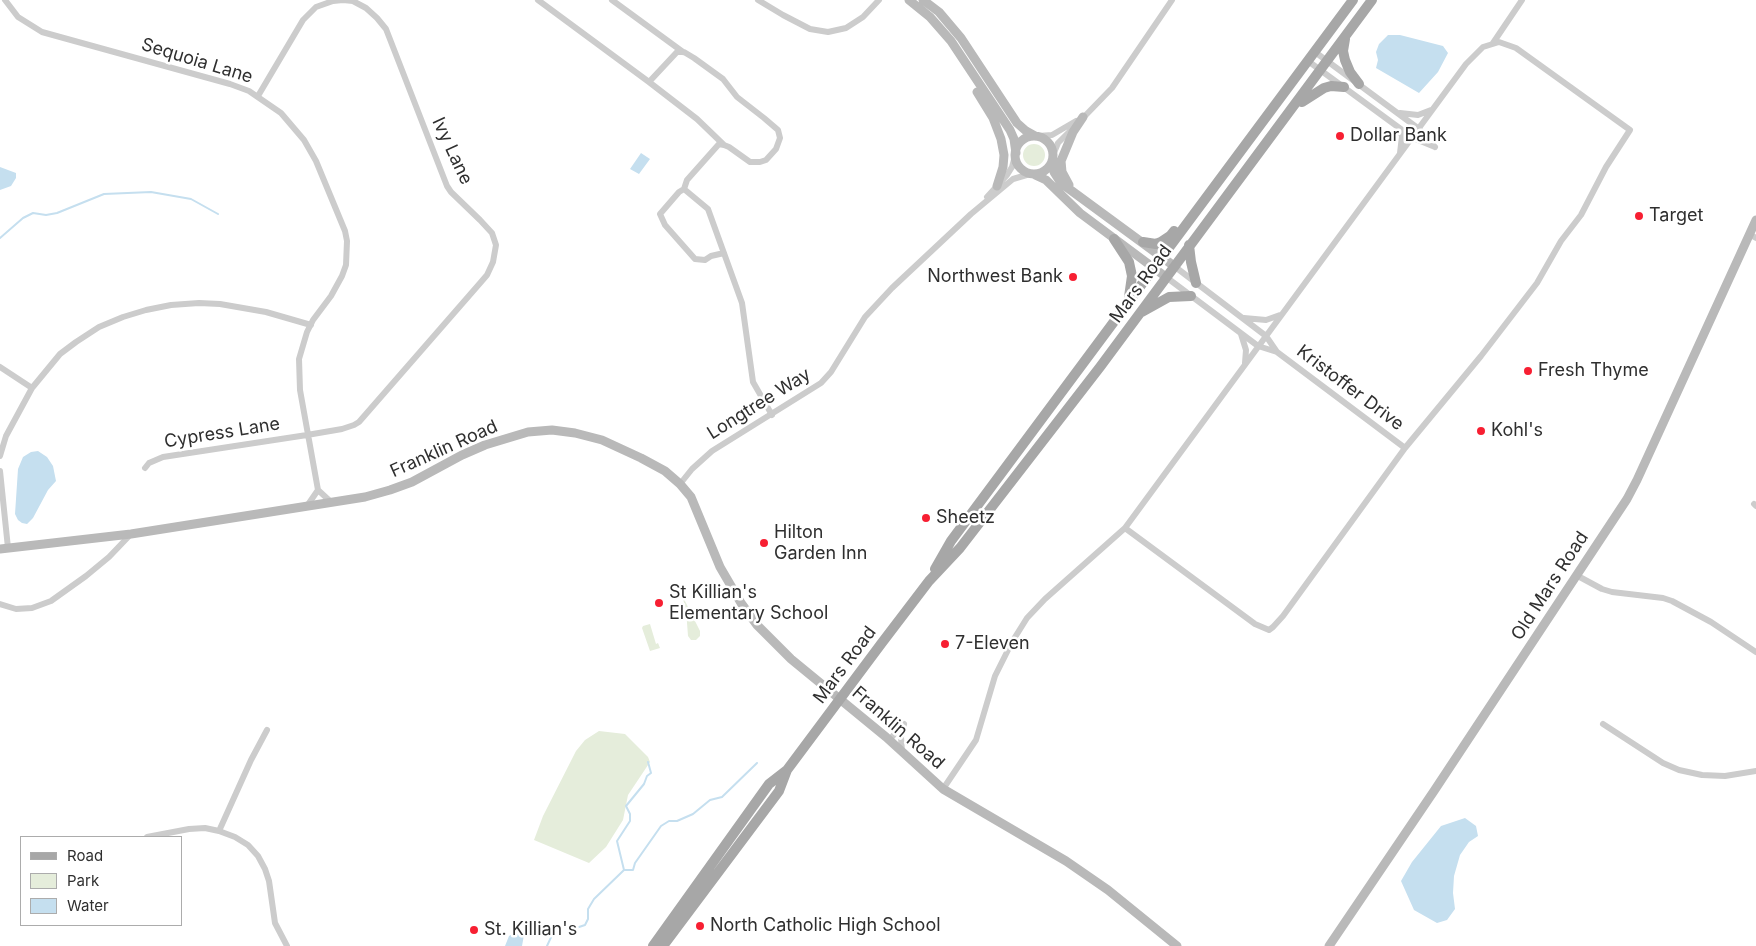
<!DOCTYPE html>
<html>
<head>
<meta charset="utf-8">
<style>
	body { margin:0 }
	#map { position:relative; width:1756px; height:946px; overflow:hidden; background:#fff; font-family:Inter,sans-serif }
	canvas { display:block }
	.legend { position:absolute; left:20px; top:836px; width:162px; height:90px; box-sizing:border-box; background:#fff; border:1px solid #acacac; margin:0; padding:6px 9px; list-style:none; font-size:15px; color:#2f2f2f }
	.legend li { display:flex; align-items:center; gap:10px; height:25px }
	.legend b { width:25px; border:1px solid #acacac }
</style>
</head>
<body>
<div id="map">
<canvas width="1756" height="946"></canvas>
<ul class="legend">
<li><b style="height:6px;background:#a7a7a7"></b>Road</li>
<li><b style="height:14px;background:#e5eddb"></b>Park</li>
<li><b style="height:14px;background:#c5dfef"></b>Water</li>
</ul>
</div>
<script>
const c = document.querySelector('canvas').getContext('2d');
c.lineJoin = 'round';
function fill(path, color) { c.fillStyle = color; c.fill(path, 'evenodd'); }
const poly = rows => new Path2D(rows.map(r => 'M' + r).join(''));
function stroke(path, color, width, dash) { c.strokeStyle = color; c.lineWidth = width; c.lineCap = dash ? 'butt' : 'round'; c.setLineDash(dash || []); c.stroke(path); }
function label(font, color, halo, rows, align = 'center') {
  c.font = font + ' Inter,sans-serif'; c.lineWidth = 5; c.setLineDash([]); c.textBaseline = 'middle'; c.strokeStyle = halo; c.fillStyle = color; for (const [text, x, y, turn = 0] of rows) {
    c.save(); c.translate(x, y); c.rotate((+turn || 0) * Math.PI / 180); c.textAlign = isNaN(turn) ? turn : align; if (halo) c.strokeText(text, 0, 0); c.fillText(text, 0, 0); c.restore();
  }
}
fill(poly([
	'1023 155a11 11 0 1 1 22 0a11 11 0 1 1-22 0Z',
	[681,593,700,631,700,636,696,640,691,640,688,636,686,609],
	[650,624,656,644,658,643,660,648,650,651,642,628,643,626],
	[599,731,625,734,648,757,650,762,628,795,623,820,606,847,589,863,534,840,543,816,576,751,585,740]
]), '#e5eddb');
fill(poly([
	[1388,35,1400,35,1443,46,1448,53,1438,72,1419,93,1376,68,1378,60,1376,52,1379,44],
	[641,153,650,159,639,174,630,169],
	[0,167,16,173,16,178,11,186,0,190],
	[38,451,47,457,53,466,56,481,48,490,33,518,27,524,22,523,18,520,15,514,18,469,23,457,31,452],
	[1465,818,1476,826,1478,836,1469,842,1460,855,1454,876,1453,893,1455,909,1447,920,1437,923,1414,910,1401,881,1412,862,1441,826],
	[519,930,524,935,522,946,505,946,509,936]
]), '#c5dfef');
stroke(poly([
	[0,238,23,218,33,213,46,215,57,213,104,194,151,192,191,199,218,214],
	[625,870,633,870,635,863,661,826,669,821,677,821,693,814,710,800,722,797,757,763],
	[547,946,553,933,560,927,564,926,576,928,585,925,588,919,588,909,594,899,624,870,617,841,630,821,630,814,626,806,644,784,647,776,651,773,648,762]
]), '#c5dfef', 2);
stroke(poly([
	[5,0,18,17,42,32,230,84,249,91,281,113,304,140,316,161,345,231,347,241,346,265,342,276,331,296,313,320,307,332,299,359,300,390,318,490],
	[538,0,649,82,677,52,684,52,694,58,723,79,737,97,764,118,778,130,780,138,776,149,766,160,760,162,750,162,729,147,724,145,697,119,649,82],
	[612,0,683,52],
	[758,0,783,15,810,29,828,32,846,28,863,17,879,0],
	[1493,43,1522,0],
	[1315,52,1419,129,1435,147],
	[1308,61,1413,138,1435,147],
	[1400,113,1418,115,1431,110],
	[1081,120,1112,88,1172,0],
	[1399,128,1402,136,1400,153],
	[1038,136,1052,135,1076,121],
	[724,145,719,144,687,180,684,189,708,209,742,303,753,382,772,415],
	[1053,155,1058,143,1074,127],
	[684,189,679,192,660,214,665,225,695,259,705,260,711,256,724,253],
	[987,197,1007,175,1012,167,1015,156],
	[1749,234,1756,238],
	[1174,266,1266,336,1277,352,1405,448],
	[1166,277,1258,346,1277,352],
	[1244,318,1266,320,1280,315],
	[1241,334,1246,350,1245,363],
	[0,367,32,388],
	[0,456,6,436,32,388,60,354,76,342,99,327,123,317,146,310,171,305,199,303,220,304,266,312,311,325],
	[145,468,149,463,163,457,307,435,342,429,354,425,359,422,481,282,487,275,493,262,496,245,492,233,480,220,451,192,447,186,386,29,377,18,366,8,353,1,343,0,333,1,316,7,303,20,258,96],
	[0,471,8,548],
	[680,484,692,469,712,451,821,383,831,372,865,317,892,288,971,214,1013,179,1030,174],
	[1754,504,1756,506],
	[307,506,318,490,331,502],
	[1576,575,1602,589,1612,592,1663,598,1672,601,1711,622,1756,652],
	[0,604,16,609,32,608,51,601,86,576,109,557,131,534],
	[1603,724,1663,763,1679,770,1702,775,1725,776,1756,771],
	[889,740,904,724],
	[902,752,901,737,904,724],
	[943,789,976,740,995,676,1012,642,1027,618,1045,599,1125,528,1255,624,1269,630,1273,627,1283,616,1405,448,1481,356,1537,283,1561,241,1581,215,1606,167,1630,130,1516,48,1499,42,1483,47,1466,64,1125,528],
	[219,831,251,760,267,730],
	[147,837,189,829,205,828,219,831,235,837,248,845,258,856,265,869,269,881,275,923,287,946]
]), '#ccc', 6);
stroke(poly([
	[909,0,930,17,951,41,1010,130,1014,139,1016,153],
	[923,0,939,12,961,38,1017,123,1026,131,1035,136],
	[977,92,993,118,1001,139,1004,155,1003,167,997,186],
	'1015 155a19 19 0 1 1 38 0a19 19 0 1 1-38 0Z',
	[1053,159,1054,172,1061,183,1174,266],
	[1033,174,1046,180,1080,213,1166,277],
	[1069,185,1062,172,1061,161,1073,132,1083,117],
	[0,549,131,534,365,497,390,490,412,482,462,455,485,445,528,432,552,430,575,433,602,440,641,458,665,471,680,484,691,497,720,567,741,603,757,625,791,659,886,737,943,789,1066,861,1108,890,1177,946],
	[1329,946,1434,791,1627,499,1637,480,1756,220]
]), '#b9b9b9', 9);
stroke(poly([
	[1345,39,1343,51,1345,60,1350,72,1359,84],
	[1302,102,1324,88,1331,86,1344,87],
	[1114,239,1129,262,1132,276,1129,297],
	[1143,242,1156,244,1161,242,1170,236,1174,231],
	[1189,245,1191,262,1196,283],
	[1142,312,1169,297,1191,296],
	[935,569,951,541,1353,0],
	[653,946,769,784,787,770],
	[663,946,779,791,787,770,881,644,929,581,960,548,1100,367,1372,0]
]), '#a7a7a7', 10);
for (const [x, y, r, color] of [
	[1340,136,5,"#f71f32"],
	[1639,216,5,"#f71f32"],
	[1073,277,5,"#f71f32"],
	[1528,371,5,"#f71f32"],
	[1481,431,5,"#f71f32"],
	[926,518,5,"#f71f32"],
	[764,543,5,"#f71f32"],
	[659,603,5,"#f71f32"],
	[945,644,5,"#f71f32"],
	[700,926,5,"#f71f32"],
	[474,930,5,"#f71f32"]
]) { const dot = new Path2D(); dot.arc(x, y, r, 0, 2 * Math.PI); c.fillStyle = color; c.fill(dot); stroke(dot, '#fff', 2); }
label('18px', '#2f2f2f', '#fff', [
	["Sequoia Lane",197,61,17],
	["Ivy Lane",452,151,65],
	["Mars Road",1141,284,-54],
	["Kristoffer Drive",1350,388,37],
	["Longtree Way",759,404,-32],
	["Cypress Lane",222,433,-9],
	["Franklin Road",444,449,-24],
	["Old Mars Road",1550,586,-57],
	["Mars Road",845,665,-53],
	["Franklin Road",898,728,41]
]);
label('18px', '#2f2f2f', '#fff', [
	["Dollar Bank",1350,136],
	["Target",1649,216],
	["Northwest Bank",1063,277,"right"],
	["Fresh Thyme",1538,371],
	["Kohl's",1491,431],
	["Sheetz",936,518],
	["Hilton",774,533],
	["Garden Inn",774,554],
	["St Killian's",669,593],
	["Elementary School",669,614],
	["7-Eleven",955,644],
	["North Catholic High School",710,926],
	["St. Killian's",484,930]
], 'left');
</script>
</body>
</html>
